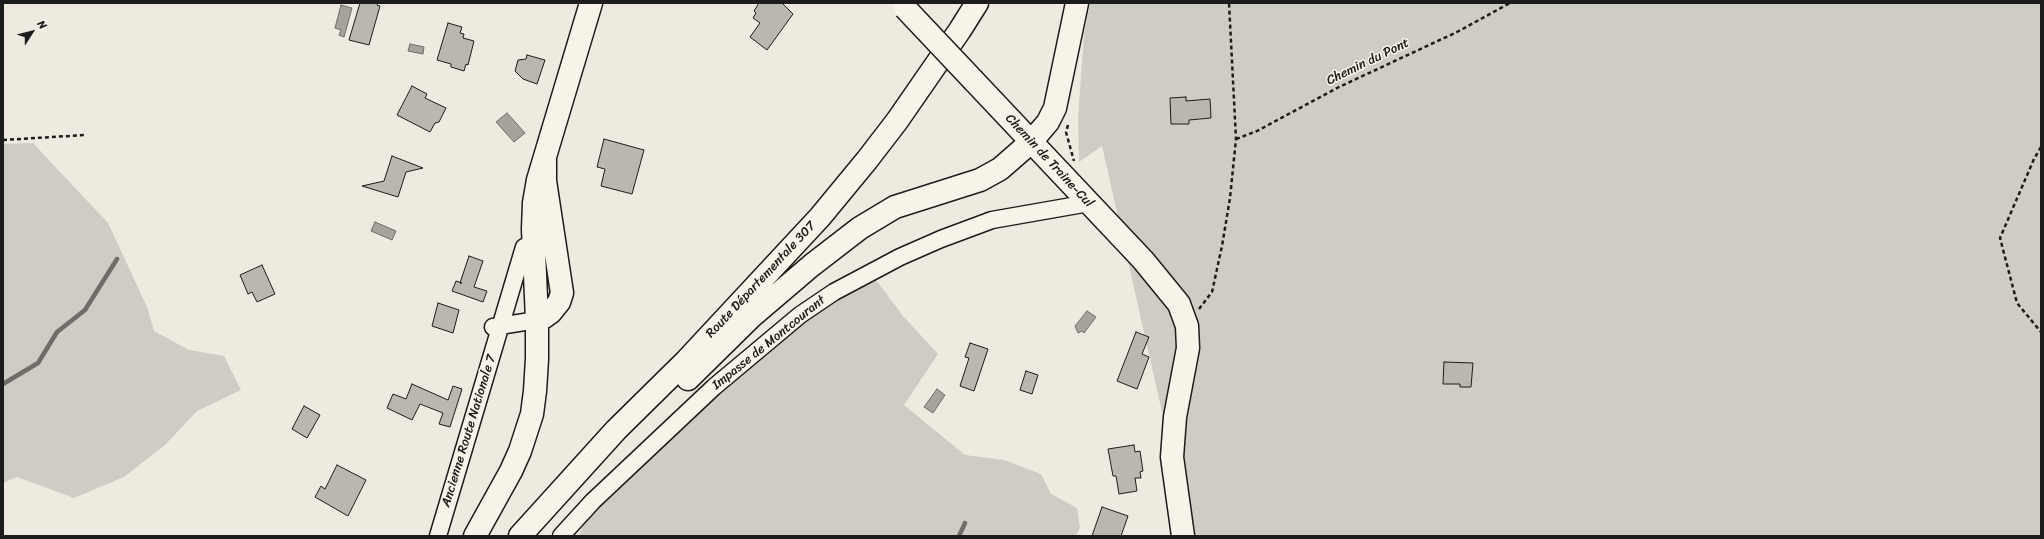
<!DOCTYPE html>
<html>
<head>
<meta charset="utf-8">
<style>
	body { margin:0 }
	#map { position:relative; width:2044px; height:539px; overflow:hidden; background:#eeeae0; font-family:Sriracha,sans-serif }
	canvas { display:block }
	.frame { position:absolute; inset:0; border:4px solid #1c1c1c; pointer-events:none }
	.north { position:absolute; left:12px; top:12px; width:40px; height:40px; -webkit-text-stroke:3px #f7f3e8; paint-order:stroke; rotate:54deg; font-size:11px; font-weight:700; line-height:16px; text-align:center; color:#1c1c1c }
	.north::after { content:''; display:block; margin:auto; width:14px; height:18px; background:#1c1c1c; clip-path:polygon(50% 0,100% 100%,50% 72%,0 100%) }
</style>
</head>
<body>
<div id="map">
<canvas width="2044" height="539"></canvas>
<div class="frame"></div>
<div class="north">N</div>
</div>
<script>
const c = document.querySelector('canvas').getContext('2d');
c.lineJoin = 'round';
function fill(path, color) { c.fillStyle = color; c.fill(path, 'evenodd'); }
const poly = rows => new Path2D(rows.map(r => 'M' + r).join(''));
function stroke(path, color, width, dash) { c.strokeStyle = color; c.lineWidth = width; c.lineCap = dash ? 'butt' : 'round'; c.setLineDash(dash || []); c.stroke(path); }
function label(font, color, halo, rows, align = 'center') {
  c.font = font + ' Sriracha,sans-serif'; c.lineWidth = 3; c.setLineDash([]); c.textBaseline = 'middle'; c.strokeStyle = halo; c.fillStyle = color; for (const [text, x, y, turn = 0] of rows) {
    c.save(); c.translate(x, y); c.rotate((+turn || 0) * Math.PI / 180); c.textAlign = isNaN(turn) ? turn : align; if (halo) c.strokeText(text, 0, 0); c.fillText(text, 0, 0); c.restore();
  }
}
fill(poly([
	[1090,3,2041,3,2041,536,1190,536,1102,146,1079,162,1078,118,1084,34],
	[33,143,108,223,147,307,154,331,189,350,224,356,241,390,197,411,165,445,124,477,74,498,17,477,3,483,3,144],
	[870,272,903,316,938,354,904,405,965,455,1004,460,1041,474,1051,494,1077,508,1080,527,1076,536,579,536,593,501,714,387]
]), '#cfccc3');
const water = poly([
	[341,5,352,8,344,37,339,35,341,30,335,28,341,5],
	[410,44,424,47,423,54,408,51,410,44],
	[507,113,525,133,514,142,496,122,507,113],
	[375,222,396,231,392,240,371,231,375,222],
	[1087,311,1096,317,1084,333,1082,331,1078,333,1075,326,1087,311],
	[937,389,945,395,933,413,924,407,937,389]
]);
fill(water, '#a6a39d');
stroke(water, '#6f6d69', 1);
stroke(poly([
	[3,384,38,363,57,332,85,310,117,259],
	[959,536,965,523]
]), '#6f6d69', 4.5);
const building = poly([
	[360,3,378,3,377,5,380,6,369,45,349,40,360,3],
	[759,3,782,3,793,14,767,50,750,37,760,23,753,18,756,13,754,11,759,3],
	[448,23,462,27,460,33,464,34,463,38,474,41,468,65,466,64,464,71,451,67,451,64,437,60,448,23],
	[527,55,545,60,537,84,523,79,515,71,518,60,526,59,527,55],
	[412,86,427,94,425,98,446,108,439,122,435,123,430,132,397,115,412,86],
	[1186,97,1186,101,1210,99,1211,118,1189,120,1189,124,1171,124,1170,98,1186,97],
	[604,139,644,150,632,194,601,186,605,169,597,167,604,139],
	[392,156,423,168,406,172,398,197,362,186,384,181,392,156],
	[469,256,483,261,474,287,487,291,483,302,452,291,456,281,462,283,460,283,469,256],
	[262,265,275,294,257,302,252,292,248,294,240,275,262,265],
	[438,303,459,310,453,333,432,326,438,303],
	[1136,332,1149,337,1142,354,1149,357,1137,389,1117,381,1136,332],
	[970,343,988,349,974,391,960,386,969,358,965,357,970,343],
	[1444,362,1473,363,1471,387,1460,387,1460,384,1443,384,1444,362],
	[1026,371,1038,375,1032,394,1020,390,1026,371],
	[412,384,448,400,453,386,462,389,450,427,439,424,443,413,420,404,412,420,387,408,393,394,406,399,412,384],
	[304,406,320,415,307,438,292,429,304,406],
	[1134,445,1135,452,1140,451,1143,471,1140,472,1141,478,1135,478,1137,491,1119,494,1116,476,1113,476,1108,449,1134,445],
	[337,465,366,480,348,516,315,497,321,486,325,489,337,465],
	[1102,507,1128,516,1121,536,1092,536,1102,507]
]);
fill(building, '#bab7af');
stroke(building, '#1c1c1c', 1);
const street = poly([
	[493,327,537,320],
	[438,536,524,247],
	[561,536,593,501,714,387,800,315,834,292,900,257,941,239,992,220,1089,203]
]);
const secondary = poly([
	[974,81,1143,260,1179,304,1187,326,1188,348,1175,417,1172,457,1183,536],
	[1031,142,1048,122,1055,108,1077,3],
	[545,161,545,181,562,293,559,302,551,312,544,317,537,320,533,229,534,203,538,180,591,3]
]);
const primary = poly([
	[688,379,751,317,812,265,860,228,895,207,980,180,1000,169,1031,142],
	[475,536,511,471,520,451,532,414,535,391,537,359,537,320],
	[520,536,616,430,686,361,820,217,867,160,897,121,960,30,977,3]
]);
stroke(street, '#1c1c1c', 19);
stroke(secondary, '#1c1c1c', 25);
stroke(primary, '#1c1c1c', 25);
stroke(poly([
	[1068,125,1066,132,1074,161],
	[1236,139,1257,131,1339,87,1457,32,1510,3],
	[3,140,85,135],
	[2041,147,2034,159,2000,238,2017,303,2041,332],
	[1199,309,1212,292,1222,246,1230,198,1236,139,1229,3]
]), '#1c1c1c', 2.5, [4, 3]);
stroke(street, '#f7f3e8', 16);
stroke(secondary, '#f7f3e8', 22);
stroke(primary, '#f7f3e8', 22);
const secondaryBridge = poly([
	[905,8,974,81]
]);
stroke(secondaryBridge, '#1c1c1c', 25, []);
stroke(secondaryBridge, '#f7f3e8', 22);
label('13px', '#1c1c1c', '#f7f3e8', [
	["Chemin du Pont",1368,62,-26],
	["Chemin de Traine-Cul",1049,161,47],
	["Route Départementale 307",761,280,-47],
	["Impasse de Montcourant",769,343,-39],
	["Ancienne Route Nationale 7",469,431,-73]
]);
</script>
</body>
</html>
